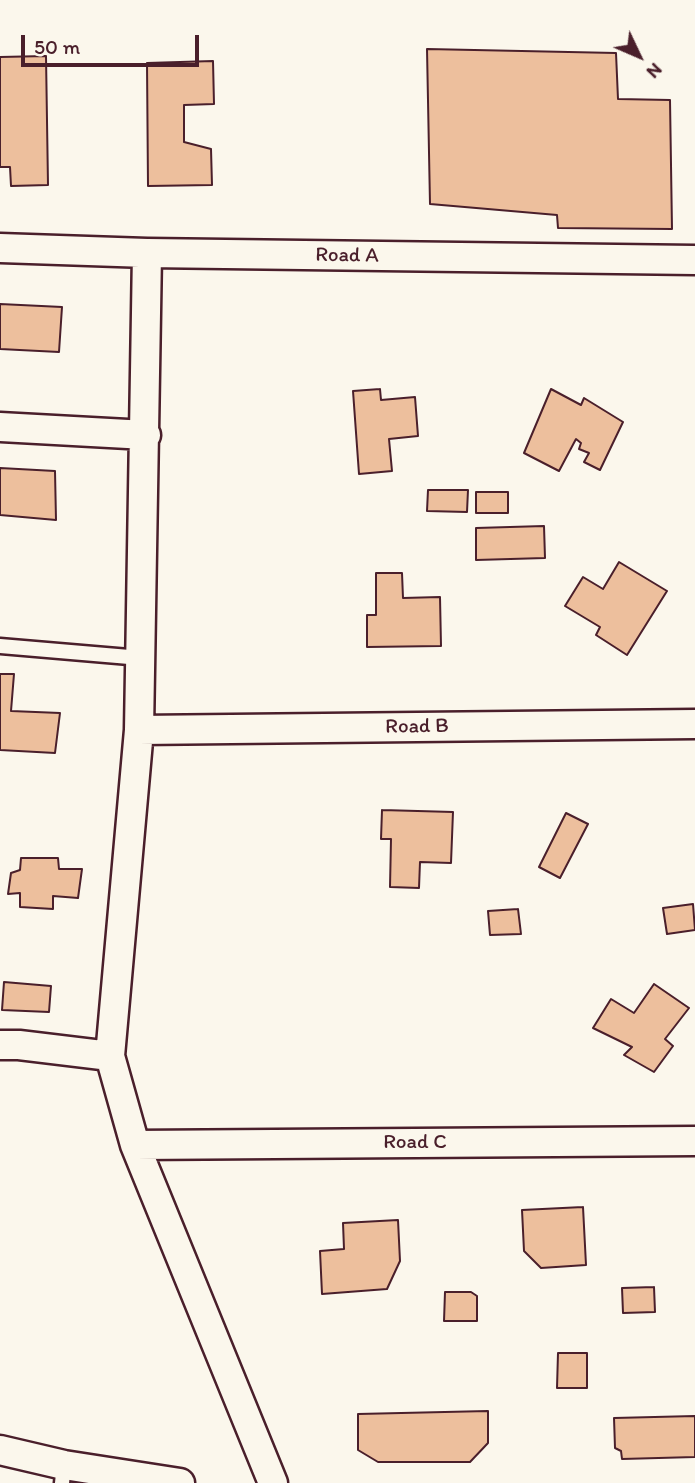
<!DOCTYPE html>
<html>
<head>
<meta charset="utf-8">
<style>
	body { margin:0 }
	#map { position:relative; width:695px; height:1483px; overflow:hidden; background:#fbf7ec; font-family:Itim,sans-serif }
	canvas { display:block }
	.north { position:absolute; left:604px; top:21px; width:70px; height:70px; -webkit-text-stroke:5px #fbf7ec; paint-order:stroke; rotate:134deg; font-size:19px; font-weight:700; line-height:28px; text-align:center; color:#4a1f2b }
	.north::after { content:''; display:block; margin:auto; width:24px; height:32px; background:#4a1f2b; clip-path:polygon(50% 0,100% 100%,50% 72%,0 100%) }
	.scale { position:absolute; left:21px; top:35px; width:178px; height:32px; box-sizing:border-box; border:4px solid #4a1f2b; border-top:0; padding-left:9px; font-size:21px; line-height:24px; white-space:nowrap; color:#4a1f2b; -webkit-text-stroke:5px #fbf7ec; paint-order:stroke }
</style>
</head>
<body>
<div id="map">
<canvas width="695" height="1483"></canvas>
<div class="north">N</div>
<div class="scale">50 m</div>
</div>
<script>
const c = document.querySelector('canvas').getContext('2d');
c.lineJoin = 'round';
function fill(path, color) { c.fillStyle = color; c.fill(path, 'evenodd'); }
const poly = rows => new Path2D(rows.map(r => 'M' + r).join(''));
function stroke(path, color, width, dash) { c.strokeStyle = color; c.lineWidth = width; c.lineCap = dash ? 'butt' : 'round'; c.setLineDash(dash || []); c.stroke(path); }
function label(font, color, halo, rows, align = 'center') {
  c.font = font + ' Itim,sans-serif'; c.lineWidth = 6; c.setLineDash([]); c.textBaseline = 'middle'; c.strokeStyle = halo; c.fillStyle = color; for (const [text, x, y, turn = 0] of rows) {
    c.save(); c.translate(x, y); c.rotate((+turn || 0) * Math.PI / 180); c.textAlign = isNaN(turn) ? turn : align; if (halo) c.strokeText(text, 0, 0); c.fillText(text, 0, 0); c.restore();
  }
}
const building = poly([
	[427,49,616,53,618,99,670,100,672,229,558,228,557,215,430,204,427,49],
	[46,56,48,185,11,186,10,167,0,167,0,57,46,56],
	[213,61,214,104,184,105,184,142,211,149,212,185,148,186,147,63,213,61],
	[0,304,62,307,59,352,0,349,0,304],
	[380,389,381,400,415,397,418,436,389,439,392,471,359,474,353,391,380,389],
	[551,389,581,405,584,398,623,422,600,470,584,462,589,453,579,449,581,443,576,439,559,471,524,453,551,389],
	[0,468,55,471,56,520,0,515,0,468],
	[428,490,468,490,467,512,427,511,428,490],
	[476,492,508,492,508,513,476,513,476,492],
	[544,526,545,558,476,560,476,528,544,526],
	[619,562,667,591,627,655,596,635,600,627,565,606,583,577,603,589,619,562],
	[376,573,402,573,403,598,440,597,441,646,367,647,367,615,376,615,376,573],
	[0,674,14,674,11,711,60,713,55,753,0,750,0,674],
	[382,810,453,812,451,863,420,862,419,888,390,887,391,839,381,839,382,810],
	[566,813,588,824,560,878,539,867,566,813],
	[21,858,58,858,59,869,82,869,78,898,53,896,53,909,20,907,20,893,8,894,11,873,20,870,21,858],
	[693,904,695,930,667,934,663,908,693,904],
	[518,909,521,934,490,935,488,911,518,909],
	[4,982,51,986,49,1012,2,1010,4,982],
	[654,984,689,1008,665,1039,673,1046,654,1072,624,1055,632,1047,593,1028,611,999,634,1013,654,984],
	[583,1207,586,1265,541,1268,524,1251,522,1210,583,1207],
	[398,1220,400,1261,387,1289,322,1294,320,1251,344,1249,343,1223,398,1220],
	[654,1287,655,1312,623,1313,622,1288,654,1287],
	[445,1292,471,1292,477,1296,477,1321,444,1321,445,1292],
	[558,1353,587,1353,587,1388,557,1388,558,1353],
	[488,1411,488,1443,470,1462,378,1462,358,1450,358,1414,488,1411],
	[695,1416,695,1457,622,1459,621,1451,615,1448,614,1418,695,1416]
]);
fill(building, '#edbf9d');
stroke(building, '#4a1f2b', 2);
const lane = poly([
	[0,646,141,658],
	[62,1483,64,1465]
]);
const street = poly([
	[0,248,147,253,695,260],
	[147,253,139,730,110,1056,135,1145,273,1483],
	[0,427,146,435],
	[139,730,695,724],
	[0,1045,19,1045,110,1056],
	[135,1145,695,1141],
	[0,1450,64,1465,180,1483]
]);
stroke(lane, '#4a1f2b', 19);
stroke(street, '#4a1f2b', 33);
stroke(lane, '#fbf7ec', 14);
stroke(street, '#fbf7ec', 28);
label('21px', '#4a1f2b', '#fbf7ec', [
	["Road A",347,256,1],
	["Road B",417,727,-1],
	["Road C",415,1143]
]);
</script>
</body>
</html>
